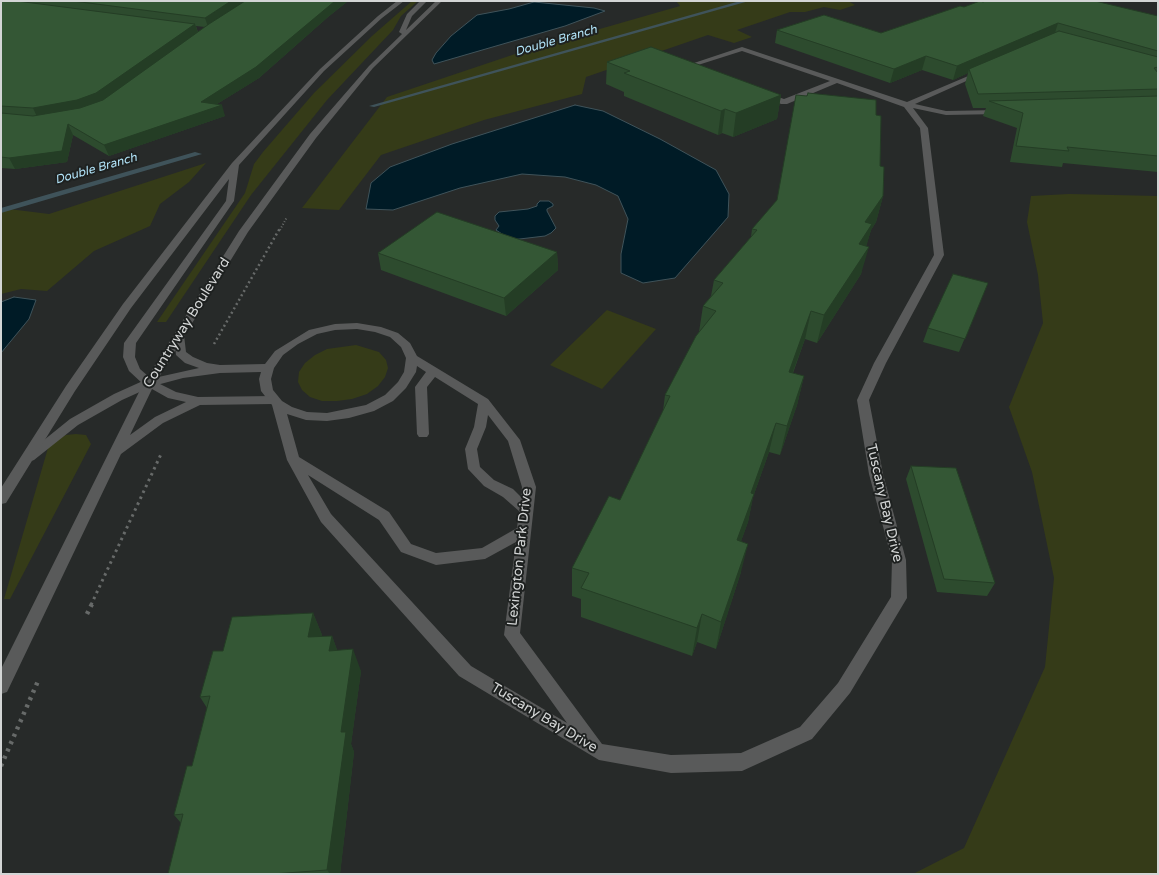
<!DOCTYPE html>
<html>
<head>
<meta charset="utf-8">
<style>
	body { margin:0 }
	#map { position:relative; width:1159px; height:875px; overflow:hidden; background:#272a29; font-family:"Varela Round",sans-serif }
	canvas { display:block }
	.frame { position:absolute; inset:0; border:2px solid #d3d5d5; pointer-events:none }
</style>
</head>
<body>
<div id="map">
<canvas width="1159" height="875"></canvas>
<div class="frame"></div>
</div>
<script>
const c = document.querySelector('canvas').getContext('2d');
c.lineJoin = 'round';
function fill(path, color) { c.fillStyle = color; c.fill(path, 'evenodd'); }
const poly = rows => new Path2D(rows.map(r => 'M' + r).join(''));
function stroke(path, color, width, dash) { c.strokeStyle = color; c.lineWidth = width; c.lineCap = dash ? 'butt' : 'round'; c.setLineDash(dash || []); c.stroke(path); }
function label(font, color, halo, rows, align = 'center') {
  c.font = font + ' "Varela Round",sans-serif'; c.lineWidth = 4; c.setLineDash([]); c.textBaseline = 'middle'; c.strokeStyle = halo; c.fillStyle = color; for (const [text, x, y, turn = 0] of rows) {
    c.save(); c.translate(x, y); c.rotate((+turn || 0) * Math.PI / 180); c.textAlign = isNaN(turn) ? turn : align; if (halo) c.strokeText(text, 0, 0); c.fillText(text, 0, 0); c.restore();
  }
}
fill(poly([
	[412,1,418,1,401,16,393,30,327,100,251,195,166,322,157,322,245,193,254,164,263,152,314,93,372,36],
	[676,1,848,1,855,5,840,10,824,7,805,12,790,12,737,30,752,37,734,43,708,35,586,77,582,94,484,120,381,155,339,210,302,208,387,97,530,49,680,6],
	[206,163,189,182,160,204,150,226,94,251,47,291,21,289,1,294,1,208,49,214],
	[1069,194,1158,196,1158,874,913,874,964,848,1045,667,1054,578,1032,472,1009,407,1043,323,1038,275,1027,222,1031,196],
	[607,310,656,329,602,389,550,365],
	[356,345,379,352,386,360,388,368,385,377,378,386,367,394,352,399,337,401,322,401,310,397,302,390,298,382,299,372,305,363,315,355,327,349],
	[76,434,86,435,91,444,10,599,4,599,48,448,55,440,66,435]
]), '#353b18');
const water = poly([
	[534,2,594,8,605,11,565,26,434,64,432,60,436,53,451,36,477,15,509,9,534,2],
	[575,105,603,111,660,139,716,170,729,194,728,217,675,278,643,283,621,273,621,254,628,219,618,196,596,185,565,177,522,174,460,188,393,210,366,209,371,183,390,167,452,144,575,105],
	[540,201,549,201,553,204,553,206,547,209,547,211,556,228,551,233,545,236,511,240,496,230,499,226,495,220,495,216,499,212,528,209,537,206,537,204,540,201],
	[14,297,36,300,29,319,1,353,1,302,14,297]
]);
fill(water, '#001b26');
stroke(water, '#3f535a', 1);
fill(poly([
	[740,1,749,1,374,107,369,106,740,1],
	[195,152,202,154,1,213,1,208,195,152]
]), '#3f535a');
stroke(poly([
	[280,230,287,217]
]), '#676a69', 2, [1, 2]);
stroke(poly([
	[214,344,280,228]
]), '#676a69', 2.5, [2, 3]);
stroke(poly([
	[91,605,162,452]
]), '#676a69', 3, [2.5, 4]);
stroke(poly([
	[87,614,92,604],
	[1,766,38,681]
]), '#676a69', 4.5, [3, 5]);
fill(poly([
	[742,47,907,102,980,71,982,72,982,74,915,104,946,111,1000,110,1004,112,1000,114,946,115,913,108,928,128,944,255,886,363,869,400,883,474,906,560,907,598,850,693,812,739,742,771,671,773,599,760,459,676,321,522,287,460,272,405,261,391,259,379,261,372,220,373,183,378,153,386,122,400,78,425,34,460,29,462,24,460,23,457,70,419,114,394,145,380,199,368,185,363,176,355,174,335,175,333,179,332,184,335,186,352,193,357,207,363,220,365,265,364,275,351,309,330,335,324,357,323,381,327,398,333,410,343,417,356,488,399,520,440,536,487,520,633,602,744,671,755,741,753,800,727,838,683,891,597,892,560,869,474,857,400,874,363,934,255,920,128,904,107,837,83,787,104,781,104,760,94,764,92,784,99,830,81,742,51,698,65,704,68,704,70,688,65,742,47],
	[357,329,375,332,390,337,401,347,406,358,404,372,398,382,385,395,366,405,327,413,307,412,292,407,282,401,273,390,271,379,274,368,283,355,298,344,317,334,335,330,357,329],
	[417,366,426,372,415,387,417,434,419,437,427,437,429,434,427,387,435,377,478,404,474,427,465,449,468,469,484,486,503,497,519,511,517,528,482,548,436,553,411,544,389,512,299,457,287,414,306,420,327,421,349,418,374,411,393,401,406,388,416,372,417,366],
	[488,415,508,441,522,487,521,497,513,489,494,480,480,467,477,449,486,427,488,415],
	[308,475,379,520,401,552,436,565,485,559,516,542,504,635,567,723,471,666,331,514,308,475]
]), '#595a5a');
fill(poly([
	[397,1,404,1,382,18,324,71,239,165,234,201,136,343,135,357,140,369,148,376,239,231,310,134,369,66,402,34,399,32,407,14,420,1,427,1,412,16,406,30,436,1,442,1,373,68,316,138,248,232,156,382,176,392,198,397,273,396,279,400,273,404,200,405,163,423,121,454,7,692,1,694,1,669,143,384,129,371,123,357,124,343,226,201,229,179,131,308,75,391,6,503,1,504,1,488,66,386,123,304,232,163,320,69,378,16,397,1],
	[152,389,168,398,186,402,155,417,130,435,152,389]
]), '#595a5a');
fill(poly([
	[1,1,348,1,328,17,259,78,217,104,225,116,109,156,73,135,67,162,15,169,1,168],
	[196,26,205,27,198,32],
	[983,2,1158,16,1158,172,1063,163,1062,167,1010,162,1017,128,983,116,986,108,973,108,965,84,968,73,953,80,922,70,890,83,775,43,777,30,881,33,964,7],
	[607,62,781,95,777,119,733,137,722,133,718,135,624,96,624,92,606,84],
	[876,115,880,166,883,196,876,222,871,230,866,246,861,274,817,343,805,339,793,373,804,376,797,405,780,455,769,452,753,497,748,522,741,541,741,572,716,649,697,642,692,656,581,617,581,599,572,596,572,568,620,500,663,411,665,395,699,332,703,306,711,296,714,280,751,237,752,229],
	[557,252,558,270,506,316,381,270,378,253],
	[988,283,959,352,923,342,928,328],
	[911,466,995,583,987,596,937,592,906,479],
	[313,613,322,635,322,636,332,636,337,650,361,671,351,744,354,752,340,874,168,874,181,823,174,815,192,766,207,708,200,697,223,651]
]), '#2d4b2e');
fill(poly([
	[231,1,248,1,208,27,205,18],
	[335,1,348,1,328,17,259,78,209,109,222,105,225,116,109,156,104,145,201,102],
	[1058,23,1054,36,969,69,968,73,953,80,957,66],
	[195,24,198,33,100,103,38,119,33,108],
	[926,56,922,70,890,83,894,69],
	[781,95,777,119,733,137,736,113],
	[725,109,722,133,718,135,721,111],
	[68,124,73,135,67,162,15,169,9,158],
	[883,196,876,222,871,230,865,251,852,271,865,222],
	[869,247,861,274,817,343,824,315],
	[557,252,558,270,506,316,504,298],
	[811,311,805,339,782,401,789,372],
	[804,376,797,405,780,455,787,426],
	[776,423,769,452,753,497,748,522,731,569,737,540,751,493],
	[748,544,741,572,716,649,721,622],
	[313,613,322,635,318,659,308,637],
	[702,614,697,642,692,656,697,628],
	[332,636,340,658,329,651],
	[353,649,361,671,351,744,354,752,340,874,330,874,327,870,341,732]
]), '#243d25');
const building = poly([
	[1,1,17,1,195,24,96,93,77,100,33,108,1,106,1,1],
	[73,1,231,1,205,18,73,1],
	[245,1,335,1,256,67,201,102,222,105,104,145,68,124,62,151,9,158,1,157,1,113,33,116,80,108,103,100,209,24,245,1],
	[980,1,983,2,986,1,1095,1,1158,16,1158,51,1058,23,957,66,926,56,894,69,777,30,824,15,881,33,960,6,964,7,980,1],
	[1059,31,1158,57,1158,67,1154,68,1158,73,1158,89,978,94,969,69,1059,31],
	[651,47,781,95,736,113,725,109,721,111,624,73,630,71,607,62,651,47],
	[808,93,876,100,876,115,881,116,880,166,884,167,883,196,865,222,872,224,859,244,869,247,824,315,811,311,789,372,804,376,787,426,776,423,751,493,754,494,737,540,748,544,721,622,702,614,697,628,581,588,589,573,572,568,609,496,620,500,670,396,665,395,696,336,716,311,703,306,723,283,714,280,757,230,752,229,777,200,796,95,807,96,808,93],
	[1158,96,1158,156,1067,147,1069,151,1016,146,1023,113,989,101,1158,96],
	[437,212,557,252,504,298,378,253,437,212],
	[953,274,988,283,965,339,928,328,953,274],
	[911,466,956,468,995,583,944,579,911,466],
	[313,613,308,637,332,636,329,651,353,649,341,732,346,732,327,870,272,874,168,874,183,814,174,815,187,766,192,766,210,696,200,697,213,651,223,651,232,617,313,613]
]);
fill(building, '#345735');
stroke(building, '#243d25', 1);
label('italic 12px', '#b2e4f9', '#1e2120', [
	["Double Branch",556,41,-16],
	["Double Branch",96,169,-16]
]);
label('14px', '#d3d5d5', '#1e2120', [
	["Countryway Boulevard",187,323,-58],
	["Tuscany Bay Drive",884,503,77],
	["Lexington Park Drive",520,557,-84],
	["Tuscany Bay Drive",544,718,31]
]);
</script>
</body>
</html>
